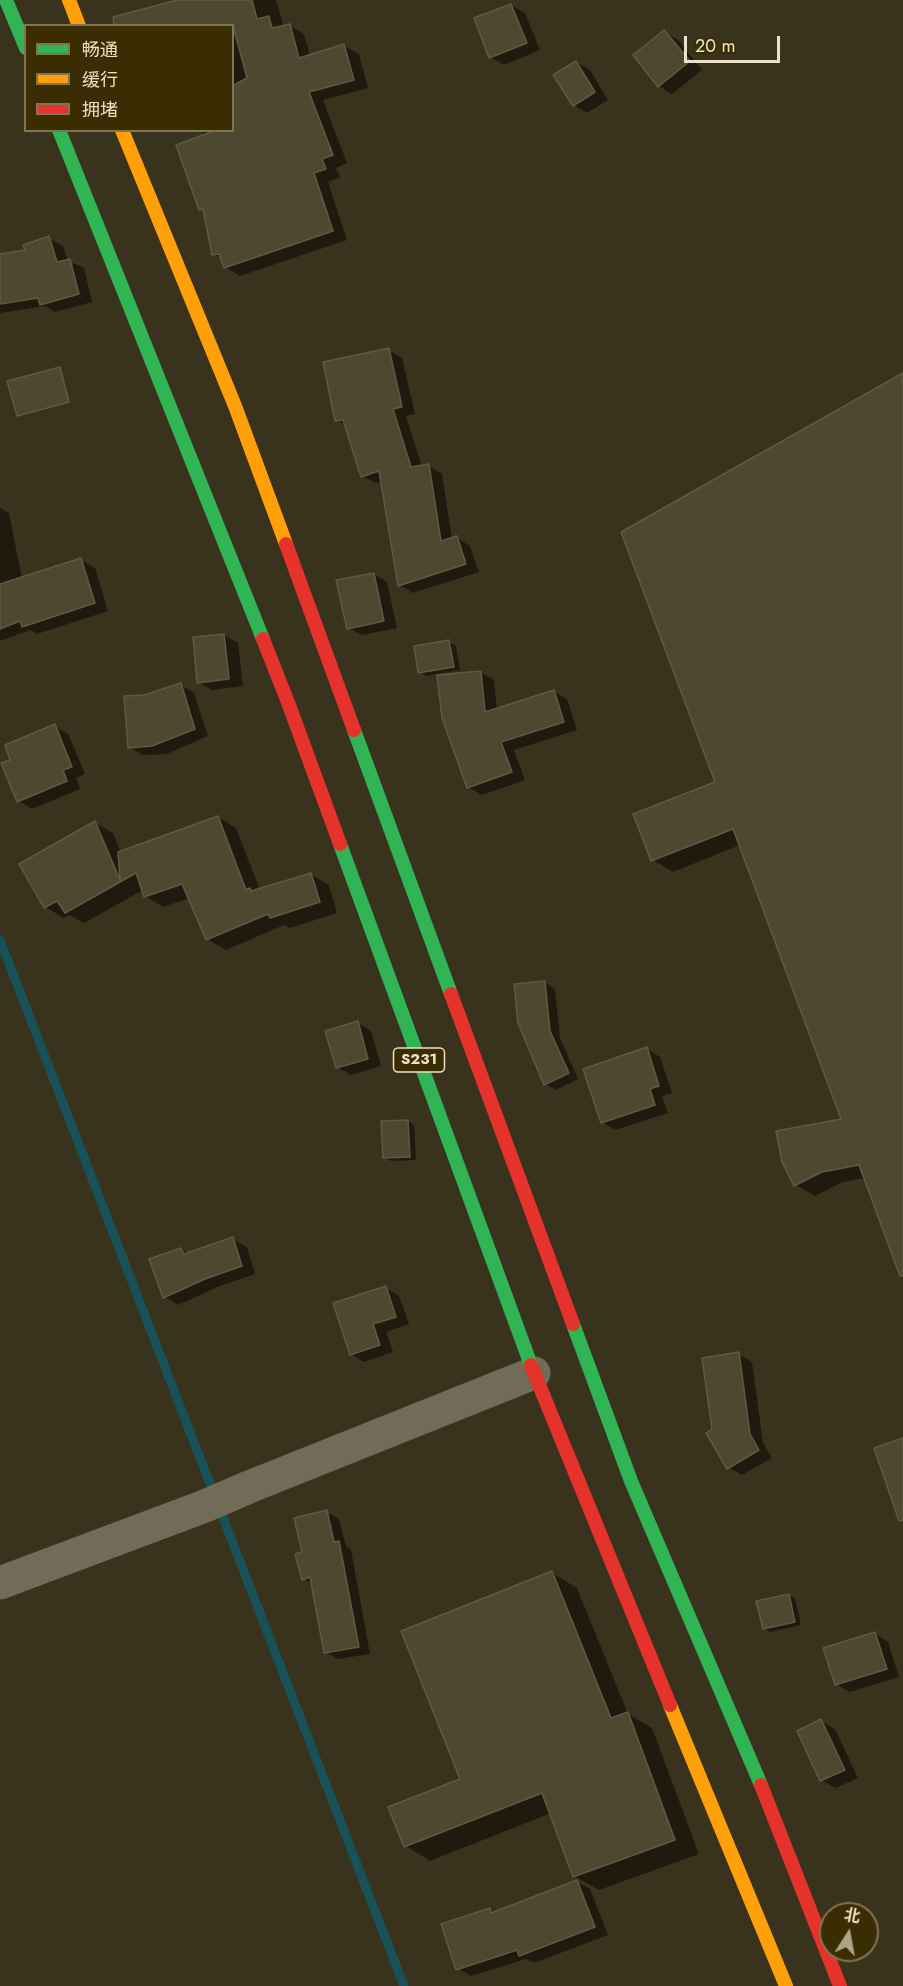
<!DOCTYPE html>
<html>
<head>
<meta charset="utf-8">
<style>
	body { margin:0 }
	#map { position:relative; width:903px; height:1986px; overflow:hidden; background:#39321c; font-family:Jost,"Noto Sans SC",sans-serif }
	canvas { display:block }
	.legend { position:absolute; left:24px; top:24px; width:210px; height:108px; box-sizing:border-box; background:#3b2d03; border:2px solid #817551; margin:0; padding:8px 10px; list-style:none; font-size:18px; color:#ebe1c6 }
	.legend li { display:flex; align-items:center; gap:12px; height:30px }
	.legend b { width:30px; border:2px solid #817551 }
	.north { position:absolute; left:819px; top:1902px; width:60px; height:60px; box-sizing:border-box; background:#3b2d03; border:2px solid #817551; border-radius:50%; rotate:11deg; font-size:16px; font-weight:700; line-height:24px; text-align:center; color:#ebe1c6 }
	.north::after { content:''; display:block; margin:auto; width:21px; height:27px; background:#ada48a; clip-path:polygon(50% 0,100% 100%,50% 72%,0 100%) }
	.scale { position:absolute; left:684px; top:36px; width:96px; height:27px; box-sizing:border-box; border:3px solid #ebe1c6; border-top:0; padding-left:8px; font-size:18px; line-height:21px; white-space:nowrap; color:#ebe1c6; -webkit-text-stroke:4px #3b2d03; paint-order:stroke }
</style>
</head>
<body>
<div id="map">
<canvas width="903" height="1986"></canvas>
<ul class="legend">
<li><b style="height:8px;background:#30b455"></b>畅通</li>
<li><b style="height:8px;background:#ff9f0a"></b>缓行</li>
<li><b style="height:8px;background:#e5322d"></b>拥堵</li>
</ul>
<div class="north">北</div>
<div class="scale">20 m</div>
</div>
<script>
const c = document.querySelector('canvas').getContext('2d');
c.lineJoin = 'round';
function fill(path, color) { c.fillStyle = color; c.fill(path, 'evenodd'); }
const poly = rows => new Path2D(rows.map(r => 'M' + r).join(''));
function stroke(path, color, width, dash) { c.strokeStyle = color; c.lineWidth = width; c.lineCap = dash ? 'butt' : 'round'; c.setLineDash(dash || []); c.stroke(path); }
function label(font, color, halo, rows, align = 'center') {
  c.font = font + ' Jost,sans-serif'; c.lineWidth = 6; c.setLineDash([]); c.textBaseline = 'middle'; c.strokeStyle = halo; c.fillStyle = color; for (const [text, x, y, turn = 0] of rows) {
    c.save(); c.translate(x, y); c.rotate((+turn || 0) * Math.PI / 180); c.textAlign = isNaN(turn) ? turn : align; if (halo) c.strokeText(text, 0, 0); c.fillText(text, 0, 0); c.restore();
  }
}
fill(poly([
	[183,0,276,0,284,27,290,26,304,34,310,56,344,46,359,54,368,88,323,100,347,163,336,168,340,177,328,182,347,240,240,276,225,267,222,259,213,254,205,212,201,209,204,136,201,130,232,130,232,26],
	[511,5,525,13,540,50,504,65,490,57],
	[664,32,678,40,702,70,672,94,659,86],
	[576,62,590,70,608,100,587,113,574,105],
	[48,238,63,246,68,261,84,268,92,302,55,312,45,306,0,313,0,256,27,252],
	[389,350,402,358,415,414,406,416,422,467,429,466,442,474,452,539,457,538,470,546,479,572,413,593,399,585,382,481,376,483,362,476,347,426,337,420],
	[903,375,903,1279,865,1178,843,1182,815,1196,796,1185,843,1120,740,845,673,872,653,860,717,783],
	[0,508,9,513,22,579,81,560,95,568,108,611,37,634,30,630,0,641],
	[374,574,387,582,397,628,362,635,348,628],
	[224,635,238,643,243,686,212,690,199,682],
	[449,642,456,646,460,670,426,676,420,672],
	[481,672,494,680,497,710,553,691,567,699,577,730,514,750,525,780,482,795,468,787],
	[181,685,194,693,208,736,167,754,143,755,129,747,144,697],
	[54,726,68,734,85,774,76,778,80,789,32,809,19,801],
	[218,817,236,828,260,890,310,874,329,885,337,913,290,928,284,925,226,950,207,939,190,898,163,907,145,896,143,890,84,923,69,915,64,918,45,907,21,865,95,823,113,833,121,853],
	[545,983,555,989,560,1038,578,1079,556,1090,545,1084],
	[358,1023,371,1031,381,1066,351,1075,337,1067],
	[647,1049,660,1057,672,1093,662,1096,668,1113,615,1130,602,1122],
	[408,1121,414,1125,416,1160,391,1161,385,1157],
	[233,1239,247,1247,255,1274,220,1286,178,1305,165,1297,151,1260,181,1249,189,1254],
	[386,1288,399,1296,409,1324,386,1332,393,1352,364,1362,351,1354],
	[738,1354,752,1362,763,1443,772,1458,742,1475,728,1467,714,1429],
	[326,1512,339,1519,346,1546,351,1550,370,1654,338,1659,326,1652,312,1584,304,1579,304,1553],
	[552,1573,577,1588,628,1714,652,1728,699,1854,599,1890,574,1876,551,1813,430,1861,406,1846,390,1808,462,1780],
	[789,1595,795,1599,801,1625,770,1632,764,1628],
	[875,1634,888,1642,899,1677,850,1692,836,1684],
	[821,1721,835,1729,858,1778,835,1788,821,1780],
	[577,1882,590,1889,608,1935,534,1963,526,1959,471,1976,457,1968,490,1910,495,1913]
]), '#0007');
stroke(poly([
	[0,940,404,1986]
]), '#185259', 9);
const building = poly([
	[177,0,252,0,257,19,269,16,272,28,290,24,299,58,344,44,354,80,309,92,333,155,322,159,326,169,314,173,333,231,224,268,219,254,212,255,203,209,199,210,176,145,216,130,232,130,232,86,247,78,233,26,114,26,113,17,177,0],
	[511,4,527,43,489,58,474,18,511,4],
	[664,30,690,61,658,87,633,55,664,30],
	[576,61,595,92,573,106,553,75,576,61],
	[49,236,57,262,70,259,79,294,40,305,38,298,0,304,0,254,25,250,23,245,49,236],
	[389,348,402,407,393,409,411,467,429,464,441,541,457,536,466,564,398,586,379,471,361,477,343,420,335,421,323,362,389,348],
	[60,367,69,402,17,416,7,381,60,367],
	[903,373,903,1276,900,1276,859,1165,822,1172,794,1186,782,1162,776,1131,841,1119,733,829,651,861,633,814,715,782,621,532,903,373],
	[81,558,95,603,22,627,20,621,0,629,0,584,81,558],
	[374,573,384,621,347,629,336,580,374,573],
	[224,634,229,679,197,683,193,637,224,634],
	[449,640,454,667,418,673,414,646,449,640],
	[481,671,485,712,554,690,564,722,501,742,512,772,467,788,442,718,437,675,481,671],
	[181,683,195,729,152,746,128,748,124,696,144,695,181,683],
	[55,724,72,767,63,770,67,781,17,802,1,763,10,760,5,745,55,724],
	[218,816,246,890,250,888,251,891,311,873,320,902,270,918,268,914,206,940,182,884,144,897,136,873,65,913,57,901,44,908,19,864,95,821,120,880,118,852,218,816],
	[545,981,550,1031,569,1073,544,1085,518,1023,514,984,545,981],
	[358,1021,368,1059,336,1068,325,1031,358,1021],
	[647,1047,659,1086,650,1089,655,1105,601,1123,583,1069,647,1047],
	[408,1120,410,1157,383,1158,381,1121,408,1120],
	[233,1237,242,1266,205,1279,163,1298,149,1259,181,1248,184,1254,233,1237],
	[386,1286,396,1317,373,1324,380,1345,350,1355,333,1303,386,1286],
	[739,1352,750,1434,759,1450,727,1469,706,1433,712,1429,702,1358,739,1352],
	[903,1438,903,1520,899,1521,874,1448,903,1438],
	[327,1510,334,1542,339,1541,359,1647,324,1653,310,1577,302,1580,295,1554,302,1552,294,1518,327,1510],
	[552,1571,611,1718,628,1712,675,1840,573,1877,542,1793,404,1847,388,1807,460,1779,401,1631,552,1571],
	[789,1594,795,1622,763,1629,756,1601,789,1594],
	[875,1632,887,1669,835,1685,823,1648,875,1632],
	[821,1719,845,1770,820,1781,797,1731,821,1719],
	[577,1880,595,1927,519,1956,517,1950,456,1970,441,1924,490,1908,491,1913,577,1880]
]);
fill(building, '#4f4830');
stroke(building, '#605944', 1.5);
stroke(poly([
	[0,1583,205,1506,249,1487,534,1373]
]), '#726b58', 33);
stroke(poly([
	[6,0,26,48],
	[59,130,263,639],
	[354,730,451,994],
	[340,844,531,1365],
	[573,1324,631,1481,761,1785]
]), '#30b455', 14);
stroke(poly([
	[69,0,79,26],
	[122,130,235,406,286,544],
	[670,1705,786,1986]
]), '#ff9f0a', 14);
stroke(poly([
	[286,544,354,730],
	[263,639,289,705,340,844],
	[451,994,573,1324],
	[531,1365,670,1705],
	[761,1785,840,1986]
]), '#e5322d', 14);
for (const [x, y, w] of [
	[419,1060,51]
]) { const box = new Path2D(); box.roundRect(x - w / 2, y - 12, w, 24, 4.5); c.fillStyle = '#3b2d03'; c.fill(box); stroke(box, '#ebe1c6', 1.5); }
label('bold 15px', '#ebe1c6', null, [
	["S231",419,1060]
]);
</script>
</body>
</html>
